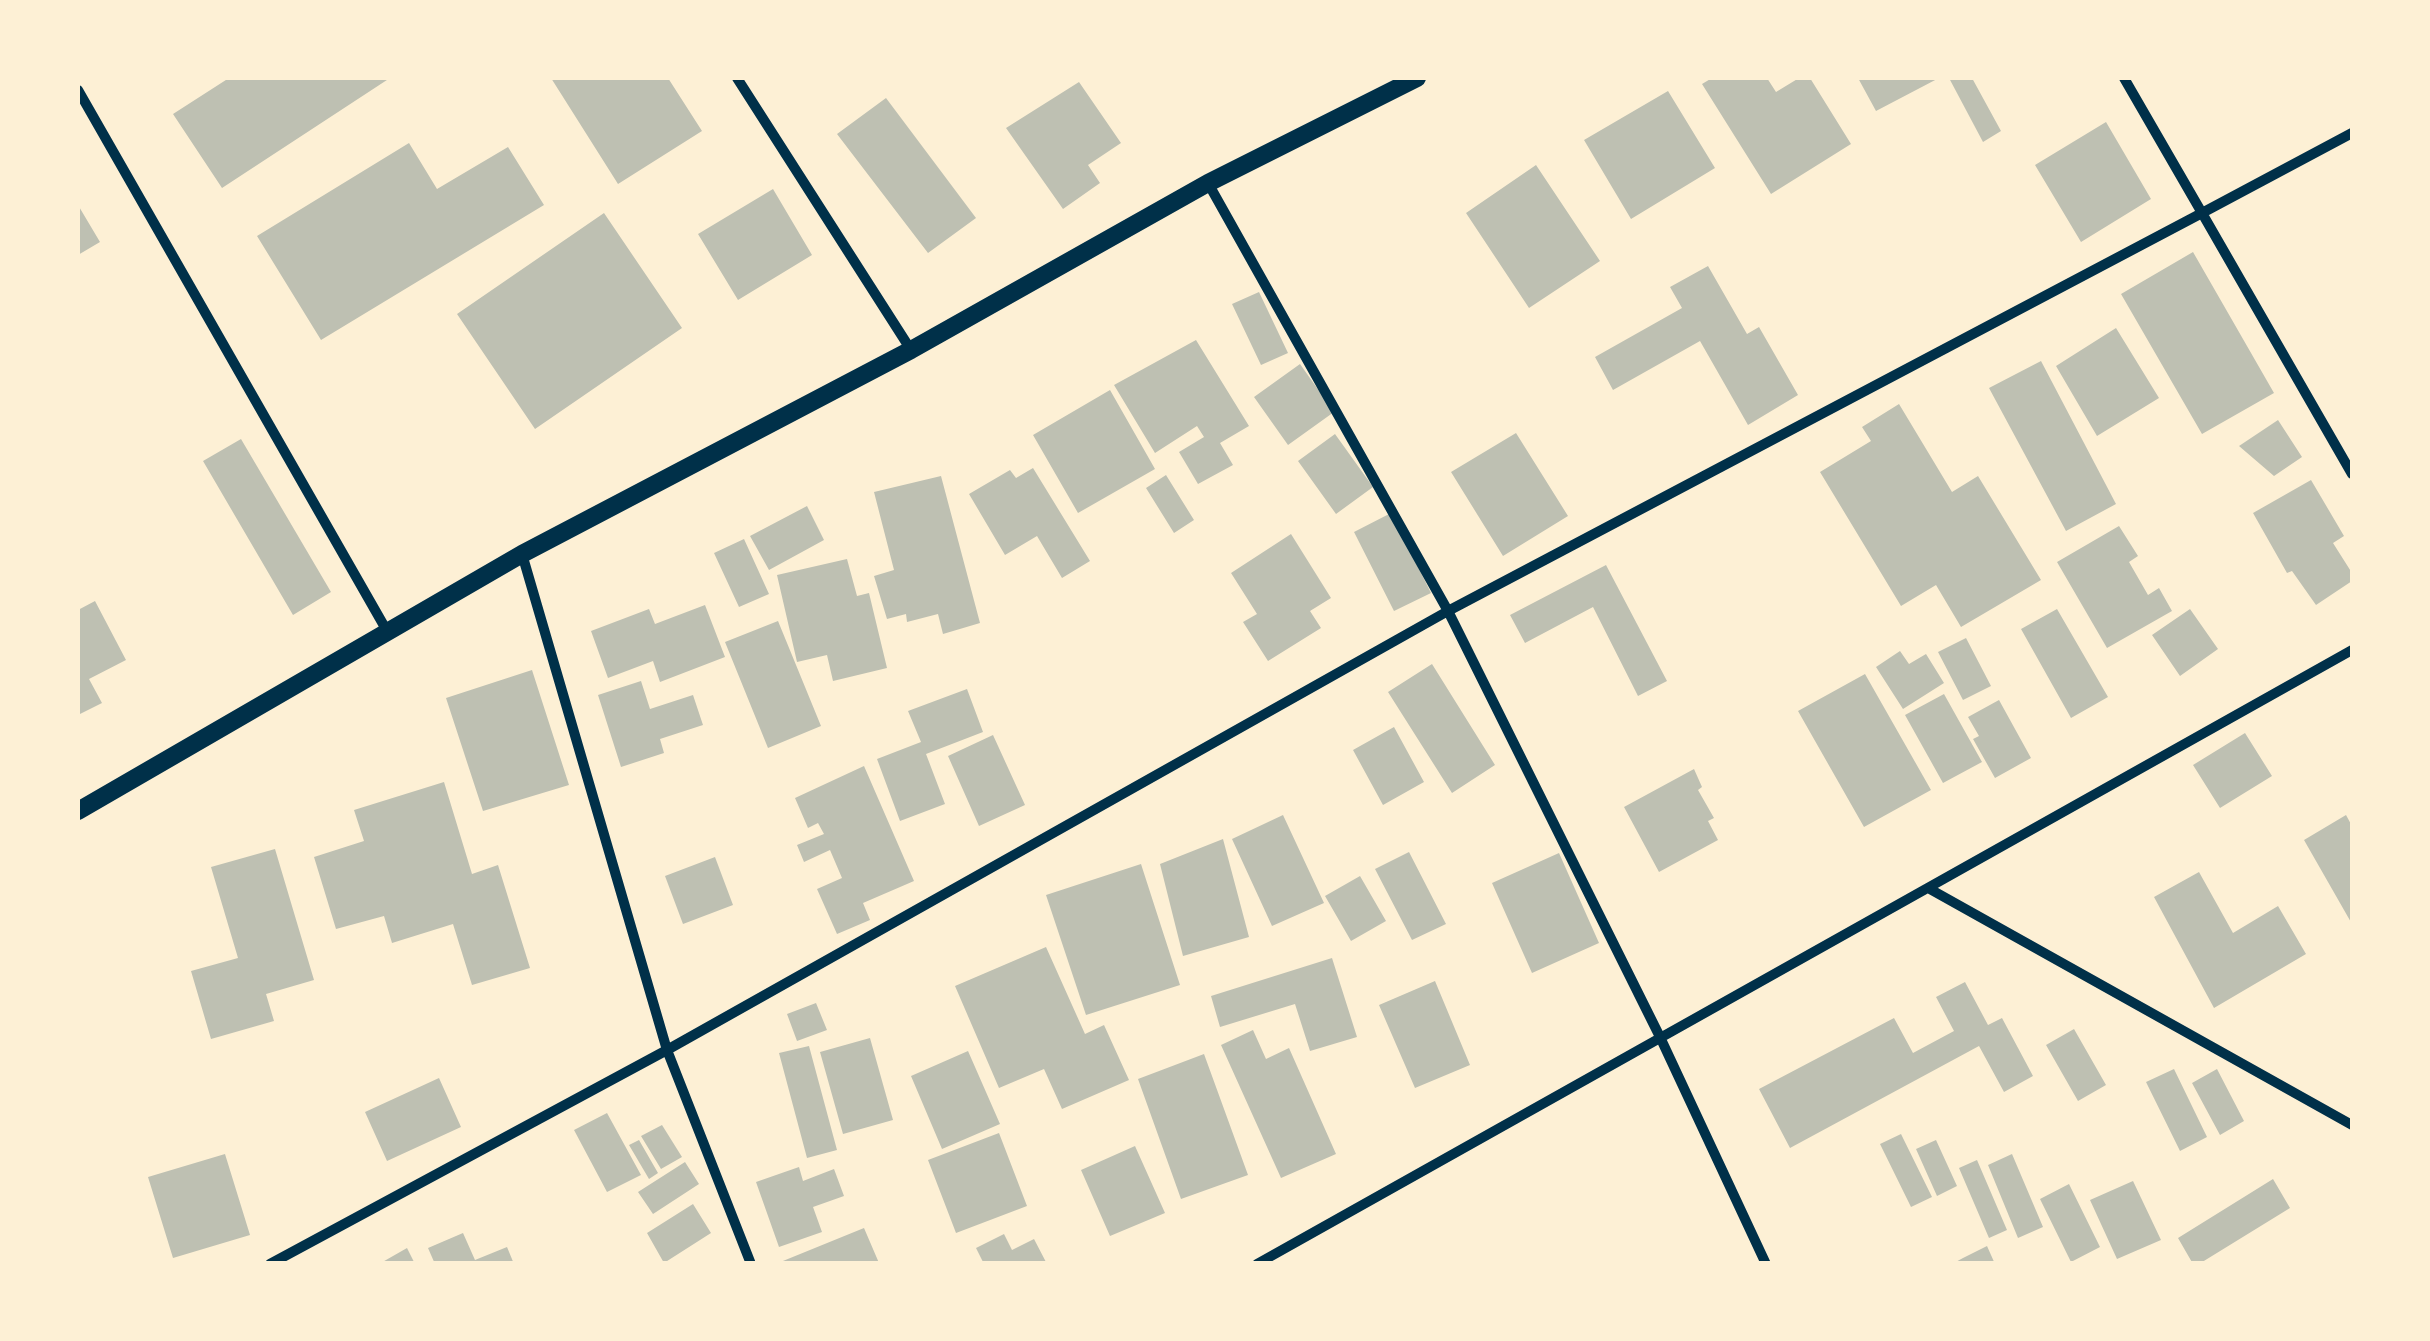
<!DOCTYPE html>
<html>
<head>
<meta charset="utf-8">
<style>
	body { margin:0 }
	#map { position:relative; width:2430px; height:1341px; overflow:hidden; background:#fdf0d5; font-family:"Archivo Narrow",sans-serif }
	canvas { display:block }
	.frame { position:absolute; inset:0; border:80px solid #fdf0d5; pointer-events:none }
</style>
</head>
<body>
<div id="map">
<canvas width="2430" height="1341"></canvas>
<div class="frame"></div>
</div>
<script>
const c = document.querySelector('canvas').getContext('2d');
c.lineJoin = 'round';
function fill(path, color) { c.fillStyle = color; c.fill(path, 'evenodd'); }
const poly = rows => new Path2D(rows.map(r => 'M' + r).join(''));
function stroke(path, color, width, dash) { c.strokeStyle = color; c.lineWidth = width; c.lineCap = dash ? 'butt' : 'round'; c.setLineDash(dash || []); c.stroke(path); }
fill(poly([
	[229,78,390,78,222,188,173,114],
	[551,78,668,78,702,131,618,184],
	[1712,78,1767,78,1776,92,1799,78,1810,78,1851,144,1771,194,1702,84],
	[1858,78,1939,78,1876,111],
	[1949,78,1972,78,2001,131,1983,142],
	[1079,82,1121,143,1088,165,1100,183,1063,209,1006,128],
	[1668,91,1715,168,1631,219,1584,140],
	[886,98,976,218,928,253,837,134],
	[2106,122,2151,199,2081,242,2035,165],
	[409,143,437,189,508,147,544,205,321,340,257,236],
	[1536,165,1600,261,1529,308,1466,213],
	[773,189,812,255,738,300,698,234],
	[78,205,100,242,78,255],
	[604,213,682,328,535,429,457,314],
	[2193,252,2274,393,2202,434,2121,294],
	[1708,266,1747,334,1759,327,1798,395,1748,425,1700,341,1613,390,1595,357,1682,308,1670,287],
	[1259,292,1288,353,1261,365,1232,304],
	[2116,328,2159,398,2097,436,2056,366],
	[1196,340,1249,426,1220,443,1233,465,1198,484,1179,452,1204,437,1197,426,1155,453,1114,385],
	[2041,361,2116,504,2066,531,1989,388],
	[1300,364,1334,412,1288,445,1254,397],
	[1110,390,1155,469,1078,513,1033,435],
	[1899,404,1952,492,1978,476,2041,580,1961,627,1936,585,1901,606,1820,472,1871,441,1862,427],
	[2278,420,2302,457,2274,476,2239,446],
	[1516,433,1568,516,1503,556,1451,472],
	[1335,434,1373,487,1336,514,1298,461],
	[241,439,331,592,293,615,203,461],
	[1033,468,1090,561,1062,578,1037,536,1005,555,969,494,1010,470,1016,478],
	[1166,475,1194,520,1174,533,1146,488],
	[941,476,980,623,943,634,938,614,907,622,906,614,887,619,874,576,894,570,874,492],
	[2311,480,2344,536,2333,543,2352,573,2352,581,2316,605,2292,571,2287,573,2253,513],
	[807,506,824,540,769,570,750,536],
	[1391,513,1431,593,1394,611,1354,532],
	[2119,526,2138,556,2129,562,2148,595,2159,588,2172,611,2107,648,2057,562],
	[1291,534,1331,598,1310,611,1321,628,1268,661,1243,622,1257,614,1231,573],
	[744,539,769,594,739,607,714,553],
	[847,559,857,596,869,593,887,668,833,681,827,655,797,662,777,575],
	[1606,565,1667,681,1638,696,1593,607,1525,643,1510,615],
	[95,601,126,660,89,679,102,703,78,715,78,610],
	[705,605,725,657,660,682,653,661,608,678,591,631,649,609,655,624],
	[2057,609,2108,697,2071,718,2021,629],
	[2190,609,2218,649,2180,676,2152,635],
	[778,621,821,726,768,748,725,642],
	[1966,638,1991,686,1963,700,1938,652],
	[1900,651,1909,664,1926,654,1944,683,1903,709,1876,667],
	[1432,664,1495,765,1452,793,1388,692],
	[532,670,569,785,483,811,446,698],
	[1865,674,1931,790,1864,827,1798,711],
	[641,681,650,709,693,695,703,725,660,739,664,753,621,767,598,695],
	[967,689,983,732,926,754,945,804,900,821,877,759,921,742,908,711],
	[1944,694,1982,762,1943,783,1905,715],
	[1999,700,2031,758,1995,778,1973,739,1979,736,1968,717],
	[1394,727,1424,782,1383,805,1353,750],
	[2245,733,2272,776,2220,808,2193,765],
	[993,735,1025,805,979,826,948,756],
	[864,766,914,881,863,903,870,920,837,934,817,889,842,878,830,850,804,862,797,845,824,834,818,823,808,828,795,798],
	[1694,769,1702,787,1698,790,1714,818,1708,821,1718,840,1659,872,1624,807],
	[444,782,472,874,498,865,530,968,472,985,453,924,392,943,384,916,336,929,314,857,364,841,354,810],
	[1283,815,1324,903,1272,926,1232,839],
	[2346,815,2352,826,2352,924,2304,840],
	[1223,839,1249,937,1183,956,1160,864],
	[275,849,314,980,266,994,274,1021,211,1039,191,971,238,958,211,867],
	[1409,852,1446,924,1412,940,1375,869],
	[1559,853,1599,943,1532,973,1492,883],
	[715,857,733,905,683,924,665,876],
	[1141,864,1180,985,1086,1015,1046,895],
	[2199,872,2233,933,2278,906,2306,954,2214,1008,2154,897],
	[1360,876,1386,921,1351,941,1325,896],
	[1046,947,1085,1034,1104,1025,1129,1080,1062,1109,1044,1069,999,1088,955,986],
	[1332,958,1357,1037,1310,1051,1295,1004,1220,1027,1211,996],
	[1435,981,1470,1065,1415,1088,1379,1005],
	[1965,982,1988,1025,2002,1018,2033,1076,2004,1092,1979,1046,1790,1148,1759,1089,1894,1018,1913,1053,1954,1031,1936,997],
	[816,1003,827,1030,797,1041,787,1014],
	[2074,1029,2106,1085,2078,1101,2046,1045],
	[1253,1030,1266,1059,1289,1048,1336,1154,1281,1178,1221,1045],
	[870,1038,893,1120,843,1134,820,1052],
	[809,1046,837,1150,807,1158,779,1053],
	[968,1051,1000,1124,942,1149,911,1076],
	[1204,1054,1248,1175,1181,1199,1138,1079],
	[2174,1069,2207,1137,2180,1151,2146,1082],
	[2217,1069,2244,1121,2220,1135,2192,1083],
	[439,1078,461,1127,387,1161,365,1112],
	[607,1113,641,1175,607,1192,574,1130],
	[662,1125,682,1157,661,1169,641,1136],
	[999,1133,1027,1206,956,1233,928,1160],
	[1901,1134,1932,1197,1911,1207,1880,1144],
	[639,1140,658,1173,649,1179,629,1145],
	[1936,1140,1957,1186,1937,1196,1916,1149],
	[1135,1146,1165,1213,1110,1236,1081,1170],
	[225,1154,250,1235,173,1258,148,1177],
	[2012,1154,2043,1227,2018,1238,1988,1165],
	[1977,1160,2007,1230,1989,1238,1959,1168],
	[685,1162,699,1184,653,1214,638,1192],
	[799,1167,803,1181,834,1169,844,1196,813,1207,822,1232,779,1247,756,1182],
	[2273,1179,2290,1208,2199,1264,2193,1264,2178,1238],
	[2133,1181,2161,1240,2117,1259,2090,1200],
	[2069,1184,2100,1247,2071,1262,2040,1199],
	[693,1204,711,1233,664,1263,647,1233],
	[864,1228,879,1263,778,1263],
	[463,1233,475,1260,507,1247,514,1264,435,1264,428,1248],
	[1004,1234,1012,1250,1034,1239,1047,1264,984,1264,976,1248],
	[1987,1246,1995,1264,1952,1264,1963,1258],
	[407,1248,415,1264,379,1264]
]), '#bec0b2');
stroke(poly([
	[737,78,911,350],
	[78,90,387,631],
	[2352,133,2202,213,2352,474],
	[1208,183,1448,611,1660,1037,1766,1264],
	[522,554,667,1050,751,1264],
	[1928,888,2352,1125],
	[270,1264,667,1050,1448,611,2202,213,2124,78],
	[1257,1264,2352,650]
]), '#003049', 10);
stroke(poly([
	[78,811,522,554,911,350,1208,183,1417,78]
]), '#003049', 18);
</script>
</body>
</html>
